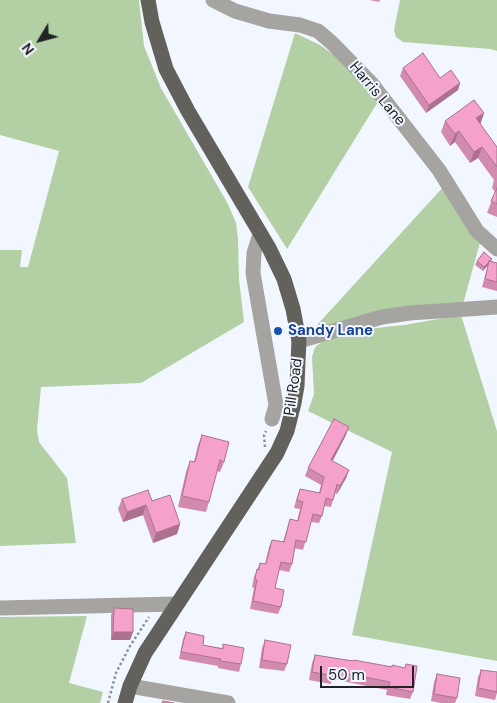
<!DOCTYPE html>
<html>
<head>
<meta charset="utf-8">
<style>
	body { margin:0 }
	#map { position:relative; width:497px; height:703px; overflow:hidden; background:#f2f7ff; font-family:"DM Sans",sans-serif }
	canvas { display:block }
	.north { position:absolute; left:15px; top:15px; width:50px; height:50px; -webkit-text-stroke:4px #f2f7ff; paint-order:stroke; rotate:233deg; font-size:14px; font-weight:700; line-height:20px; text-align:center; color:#202225 }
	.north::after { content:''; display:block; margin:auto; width:18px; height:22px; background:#202225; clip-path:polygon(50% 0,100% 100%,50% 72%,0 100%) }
	.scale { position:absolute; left:320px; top:666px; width:94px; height:22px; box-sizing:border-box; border:2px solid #202225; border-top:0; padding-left:6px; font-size:15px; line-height:18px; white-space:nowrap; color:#202225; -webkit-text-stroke:4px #f2f7ff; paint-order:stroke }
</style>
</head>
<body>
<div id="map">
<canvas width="497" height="703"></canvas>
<div class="north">N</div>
<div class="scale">50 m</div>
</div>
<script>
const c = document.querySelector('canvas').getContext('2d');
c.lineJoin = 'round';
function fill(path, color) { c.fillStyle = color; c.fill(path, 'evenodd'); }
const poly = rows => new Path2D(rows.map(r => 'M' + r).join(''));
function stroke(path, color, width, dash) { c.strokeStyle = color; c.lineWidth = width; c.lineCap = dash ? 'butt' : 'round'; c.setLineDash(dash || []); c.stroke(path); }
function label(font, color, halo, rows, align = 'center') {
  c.font = font + ' "DM Sans",sans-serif'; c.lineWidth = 4; c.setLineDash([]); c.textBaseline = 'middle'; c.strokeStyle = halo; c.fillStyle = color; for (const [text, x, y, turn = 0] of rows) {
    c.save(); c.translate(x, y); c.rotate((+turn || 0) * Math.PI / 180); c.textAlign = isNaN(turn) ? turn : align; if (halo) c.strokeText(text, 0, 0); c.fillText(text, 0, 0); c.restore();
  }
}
fill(poly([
	[0,0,139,0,144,46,161,88,228,204,236,223,238,239,239,279,244,322,141,383,41,387,37,430,39,442,67,478,76,543,0,546,0,250,22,250,20,267,28,267,59,151,0,135],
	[400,0,497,0,497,51,490,49,403,42,396,37,394,30],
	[295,33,320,45,346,64,379,100,287,249,248,187],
	[445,185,481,239,463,304,377,313,322,327,317,325],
	[461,315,497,431,497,661,352,635,392,452,308,411,314,394,312,357,314,350,316,346,324,341,376,328,404,325],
	[87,616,69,683,103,692,100,703,0,703,0,617]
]), '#b3d0a5');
stroke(poly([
	[265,447,264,435,266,431],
	[108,703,116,673,130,646,149,617]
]), '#8e9197', 2.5, [2.5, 2.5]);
stroke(poly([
	[213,0,235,11,269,21,300,25,318,31,332,43,372,84,439,170,477,231,497,249],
	[260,234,254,253,253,273,276,405,272,419],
	[299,341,382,317,410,313,497,307],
	[0,608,176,604],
	[130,686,228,703]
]), '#a5a4a1', 15);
stroke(poly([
	[125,703,130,686,145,653,277,453,287,431,294,403,297,386,298,361,299,341,293,309,284,279,269,248,188,111,166,69,152,22,148,0]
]), '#63615b', 15);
fill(poly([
	[370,0,380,0,379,2],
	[403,68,440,78,460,83,458,90,426,113,400,76],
	[484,113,480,124,497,147,497,217,487,213,495,192,492,188,494,180,478,158,470,163,455,142,450,146,441,132,445,121],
	[492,259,491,261,497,263,497,291,482,287,488,265,483,271,475,265,477,261],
	[202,435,224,462,220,472,217,471,209,502,206,512,178,507,186,472,190,461,194,462,198,445],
	[346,435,332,461,349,470,346,478,337,494,335,493,331,507,324,506,322,516,319,523,311,522,303,550,294,548,292,564,289,572,279,570,275,588,281,607,278,614,250,609,254,588,252,587,254,577,260,563,265,564,269,547,272,540,283,542,290,519,297,521,300,509,294,508,297,497,300,489,319,493,321,485,305,476,308,468],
	[122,499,152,501,180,524,177,534,153,543,143,515,123,522,118,509],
	[114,608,133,632,130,640,111,640,111,615],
	[186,632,203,645,222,648,223,644,241,664,239,672,218,668,218,666,179,659,183,639],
	[265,640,287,664,284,671,259,668,262,648],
	[315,655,392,667,405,668,406,664,413,692,410,699,386,695,387,690,332,679,331,684,309,680,312,663],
	[481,670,497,672,497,693,495,700,475,696,478,677],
	[437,674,457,698,455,703,440,703,431,701,434,682]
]), '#d28baf');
fill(poly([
	[460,83,458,90,426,113,429,105],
	[484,113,480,125,476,118],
	[459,131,455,142,450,146,455,134],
	[482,147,478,158,470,163,474,152],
	[489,261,488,265,483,271,484,267],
	[349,427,346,435,329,468,331,460],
	[349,470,346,478,337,494,340,486],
	[146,505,143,515,123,522,127,512],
	[180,524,177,534,153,543,156,533],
	[113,632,133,632,130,640,111,640]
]), '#ab718e');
const building = poly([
	[423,53,440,78,451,70,460,83,429,105,403,68,423,53],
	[474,100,484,113,476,118,497,147,497,167,482,147,474,152,459,131,455,134,445,121,474,100],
	[497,188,497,204,491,201,497,188],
	[484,252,492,259,484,267,477,261,484,252],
	[489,261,497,263,497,282,485,279,489,261],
	[334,419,349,427,331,460,349,470,340,486,337,484,333,500,326,498,322,516,313,514,306,542,296,540,292,564,281,562,275,588,284,590,281,607,253,601,257,580,255,579,257,569,259,570,260,563,266,564,272,540,284,542,290,519,298,521,303,502,297,500,300,489,320,493,324,477,308,468,334,419],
	[202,435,229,442,224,462,220,460,209,502,182,496,190,461,195,462,202,435],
	[148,490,152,501,170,495,180,524,156,533,146,505,127,512,122,499,148,490],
	[114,608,133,609,133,632,113,632,114,608],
	[186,632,204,636,203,645,223,649,223,644,244,648,241,664,220,661,221,659,181,652,186,632],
	[265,640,291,645,287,664,262,660,265,640],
	[315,655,353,661,354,660,392,667,392,665,405,668,406,664,417,666,413,692,389,687,390,682,334,671,334,676,312,672,315,655],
	[481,670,497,672,497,692,478,688,481,670],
	[437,674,460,678,457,698,434,694,437,674],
	[163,701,174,703,162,703,163,701]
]);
fill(building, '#f4a2cb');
stroke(building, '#ab718e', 1);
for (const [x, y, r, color] of [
	[278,331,5,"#1a4fb4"]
]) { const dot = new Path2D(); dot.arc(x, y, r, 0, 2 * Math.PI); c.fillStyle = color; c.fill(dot); stroke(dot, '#f2f7ff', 2); }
label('15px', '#202225', '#f2f7ff', [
	["Harris Lane",377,94,50],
	["Pill Road",294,387,-82]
]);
label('bold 15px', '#164399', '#f2f7ff', [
	["Sandy Lane",288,331]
], 'left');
</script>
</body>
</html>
